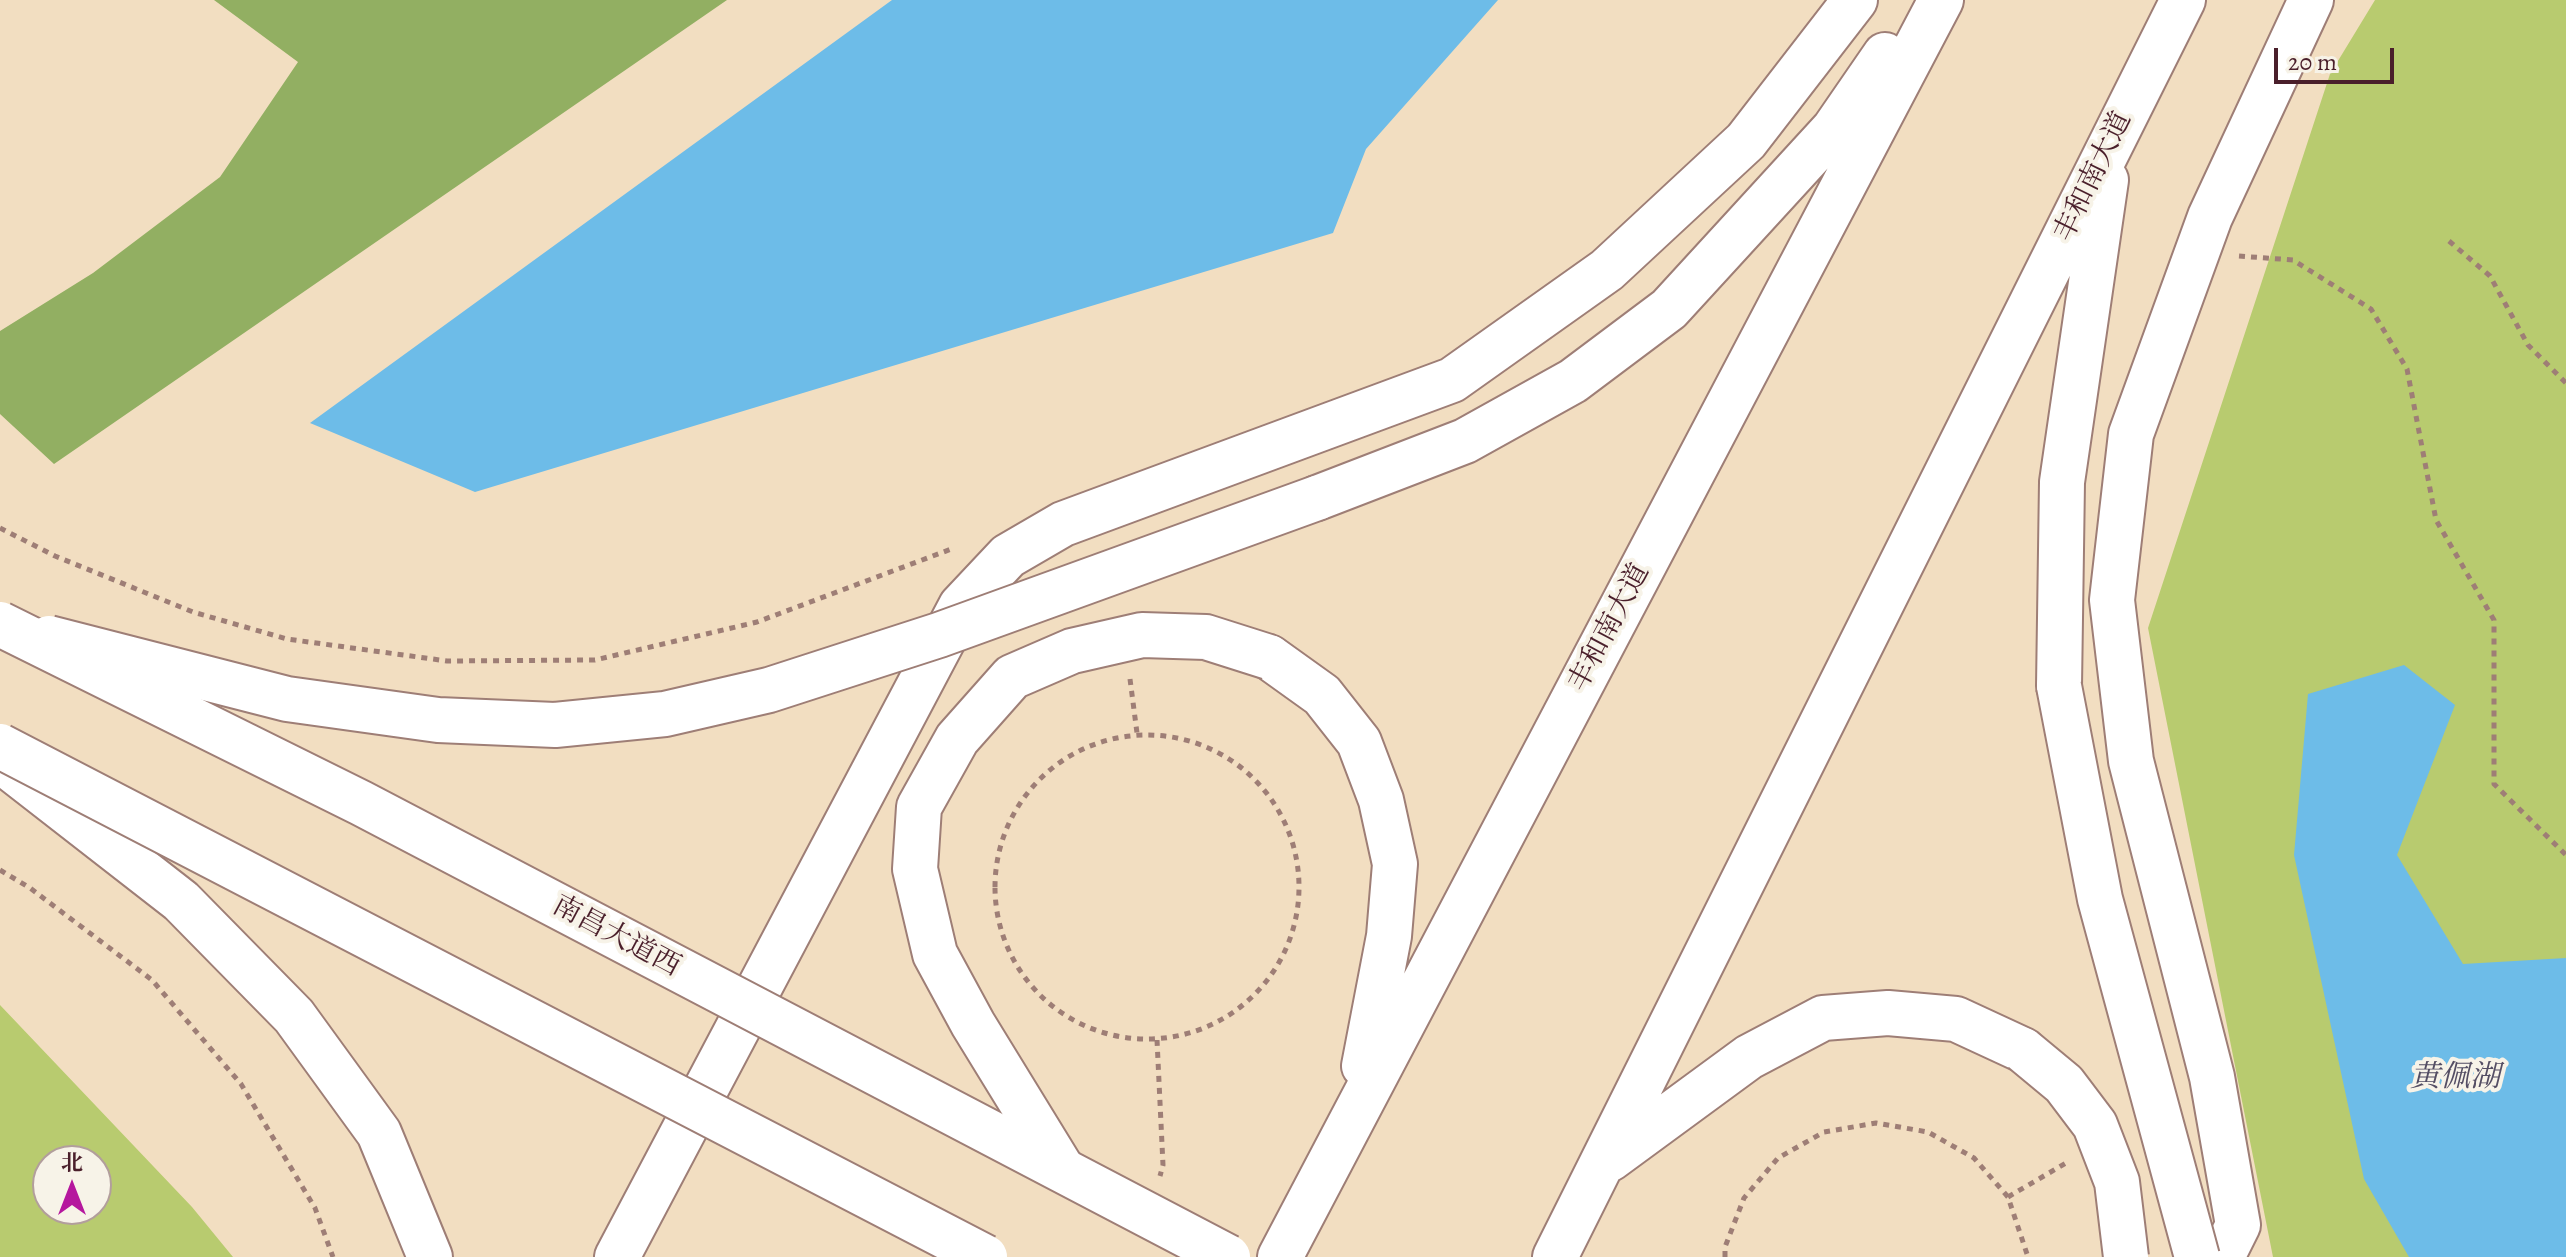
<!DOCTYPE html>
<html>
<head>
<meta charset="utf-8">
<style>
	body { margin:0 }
	#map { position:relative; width:2566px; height:1257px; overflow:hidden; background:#f2dec1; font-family:Alegreya,"Noto Serif SC",serif }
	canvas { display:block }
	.north { position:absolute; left:32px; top:1145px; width:80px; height:80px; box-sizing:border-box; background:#f7f3e8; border:2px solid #b29e9c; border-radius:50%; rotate:0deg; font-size:22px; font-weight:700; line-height:32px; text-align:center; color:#4a1f2b }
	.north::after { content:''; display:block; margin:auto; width:28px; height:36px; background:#b5179e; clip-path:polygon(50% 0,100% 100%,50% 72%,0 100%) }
	.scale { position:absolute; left:2274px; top:48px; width:120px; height:36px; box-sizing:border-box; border:4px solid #4a1f2b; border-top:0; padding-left:10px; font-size:24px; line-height:28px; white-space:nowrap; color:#4a1f2b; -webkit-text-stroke:6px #f7f3e8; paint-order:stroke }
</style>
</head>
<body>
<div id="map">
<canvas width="2566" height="1257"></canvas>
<div class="north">北</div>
<div class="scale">20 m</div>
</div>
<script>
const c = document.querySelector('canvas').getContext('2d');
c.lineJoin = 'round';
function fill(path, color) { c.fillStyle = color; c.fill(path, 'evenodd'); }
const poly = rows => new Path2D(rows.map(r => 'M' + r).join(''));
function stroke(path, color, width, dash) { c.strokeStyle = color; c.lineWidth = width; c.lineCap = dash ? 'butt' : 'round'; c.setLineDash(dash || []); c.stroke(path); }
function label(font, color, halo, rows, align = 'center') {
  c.font = font + ' Alegreya,"Noto Serif SC",serif'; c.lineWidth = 8; c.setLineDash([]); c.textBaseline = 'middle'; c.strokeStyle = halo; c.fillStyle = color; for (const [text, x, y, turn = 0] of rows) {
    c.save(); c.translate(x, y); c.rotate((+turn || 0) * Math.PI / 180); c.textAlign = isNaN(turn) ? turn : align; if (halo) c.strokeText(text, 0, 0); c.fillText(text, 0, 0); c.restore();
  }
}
fill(poly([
	[2375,0,2566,0,2566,1257,2273,1257,2148,628,2330,74],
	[0,1005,192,1207,233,1257,0,1257],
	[96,1161,96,1209,48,1209,48,1161]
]), '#b8cb6f');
fill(poly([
	[214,0,727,0,54,464,0,414,0,331,93,273,220,177,298,62]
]), '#92af62');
fill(poly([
	[892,0,1498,0,1366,149,1333,233,475,492,310,423],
	[2404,665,2455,705,2397,855,2463,964,2566,958,2566,1257,2409,1257,2364,1179,2294,855,2308,694]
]), '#6dbce8');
const secondary = poly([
	[617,1257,961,606,1008,556,1063,524,1452,380,1607,270,1746,141,1855,0],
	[2222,1257,2238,1225,2212,1077,2131,761,2112,600,2131,434,2210,217,2311,0]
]);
const primary = poly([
	[1317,498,1465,441,1573,381,1669,309,1834,129,1885,55],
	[1269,657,1322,695,1359,742,1381,800,1395,864,1389,936,1364,1066],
	[2059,686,2062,482,2106,180],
	[0,760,181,901,294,1016,379,1133,430,1257],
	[1610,1159,1749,1057,1823,1018,1888,1013,1956,1019,2023,1050],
	[1280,1257,1941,0],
	[1555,1257,2183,0]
]);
stroke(secondary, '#9e7e76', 48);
stroke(primary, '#9e7e76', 48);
stroke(poly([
	[2449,241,2490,276,2528,345,2566,383],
	[2239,256,2293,260,2371,309,2407,369,2436,520,2494,620,2494,784,2566,855],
	[0,528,55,556,193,612,287,639,447,661,595,660,757,622,954,548],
	[1130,679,1137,733],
	'995 887a152 152 0 1 1 304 0a152 152 0 1 1-304 0Z',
	[0,870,30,888,152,980,241,1084,315,1208,333,1257],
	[1157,1040,1163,1165,1160,1176],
	[2008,1197,2066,1163],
	[1725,1257,1725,1247,1744,1198,1778,1158,1824,1132,1876,1123,1928,1132,1974,1158,2008,1197,2028,1257]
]), '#9e7e76', 5, [6, 6]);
stroke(secondary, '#fff', 44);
stroke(primary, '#fff', 44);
const primaryBridge = poly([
	[49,638,287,699,438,720,555,725,665,714,769,690,939,635,1317,498],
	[2059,686,2100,899,2197,1257],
	[2023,1050,2064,1084,2095,1125,2117,1182,2126,1257],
	[1062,1169,973,1024,935,954,915,869,919,807,957,739,1012,677,1072,651,1142,635,1206,637,1269,657]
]);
const trunkBridge = poly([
	[0,624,361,803,1228,1257],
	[0,746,985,1257]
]);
stroke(primaryBridge, '#9e7e76', 48, []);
stroke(trunkBridge, '#9e7e76', 48, []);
stroke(primaryBridge, '#fff', 44);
stroke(trunkBridge, '#fff', 44);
label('28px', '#4a1f2b', '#f7f3e8', [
	["丰和南大道",2094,177,-64],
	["丰和南大道",1610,628,-62],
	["南昌大道西",616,937,28]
]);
label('italic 30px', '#544e64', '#f7f3e8', [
	["黄佩湖",2455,1079]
]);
</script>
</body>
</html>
